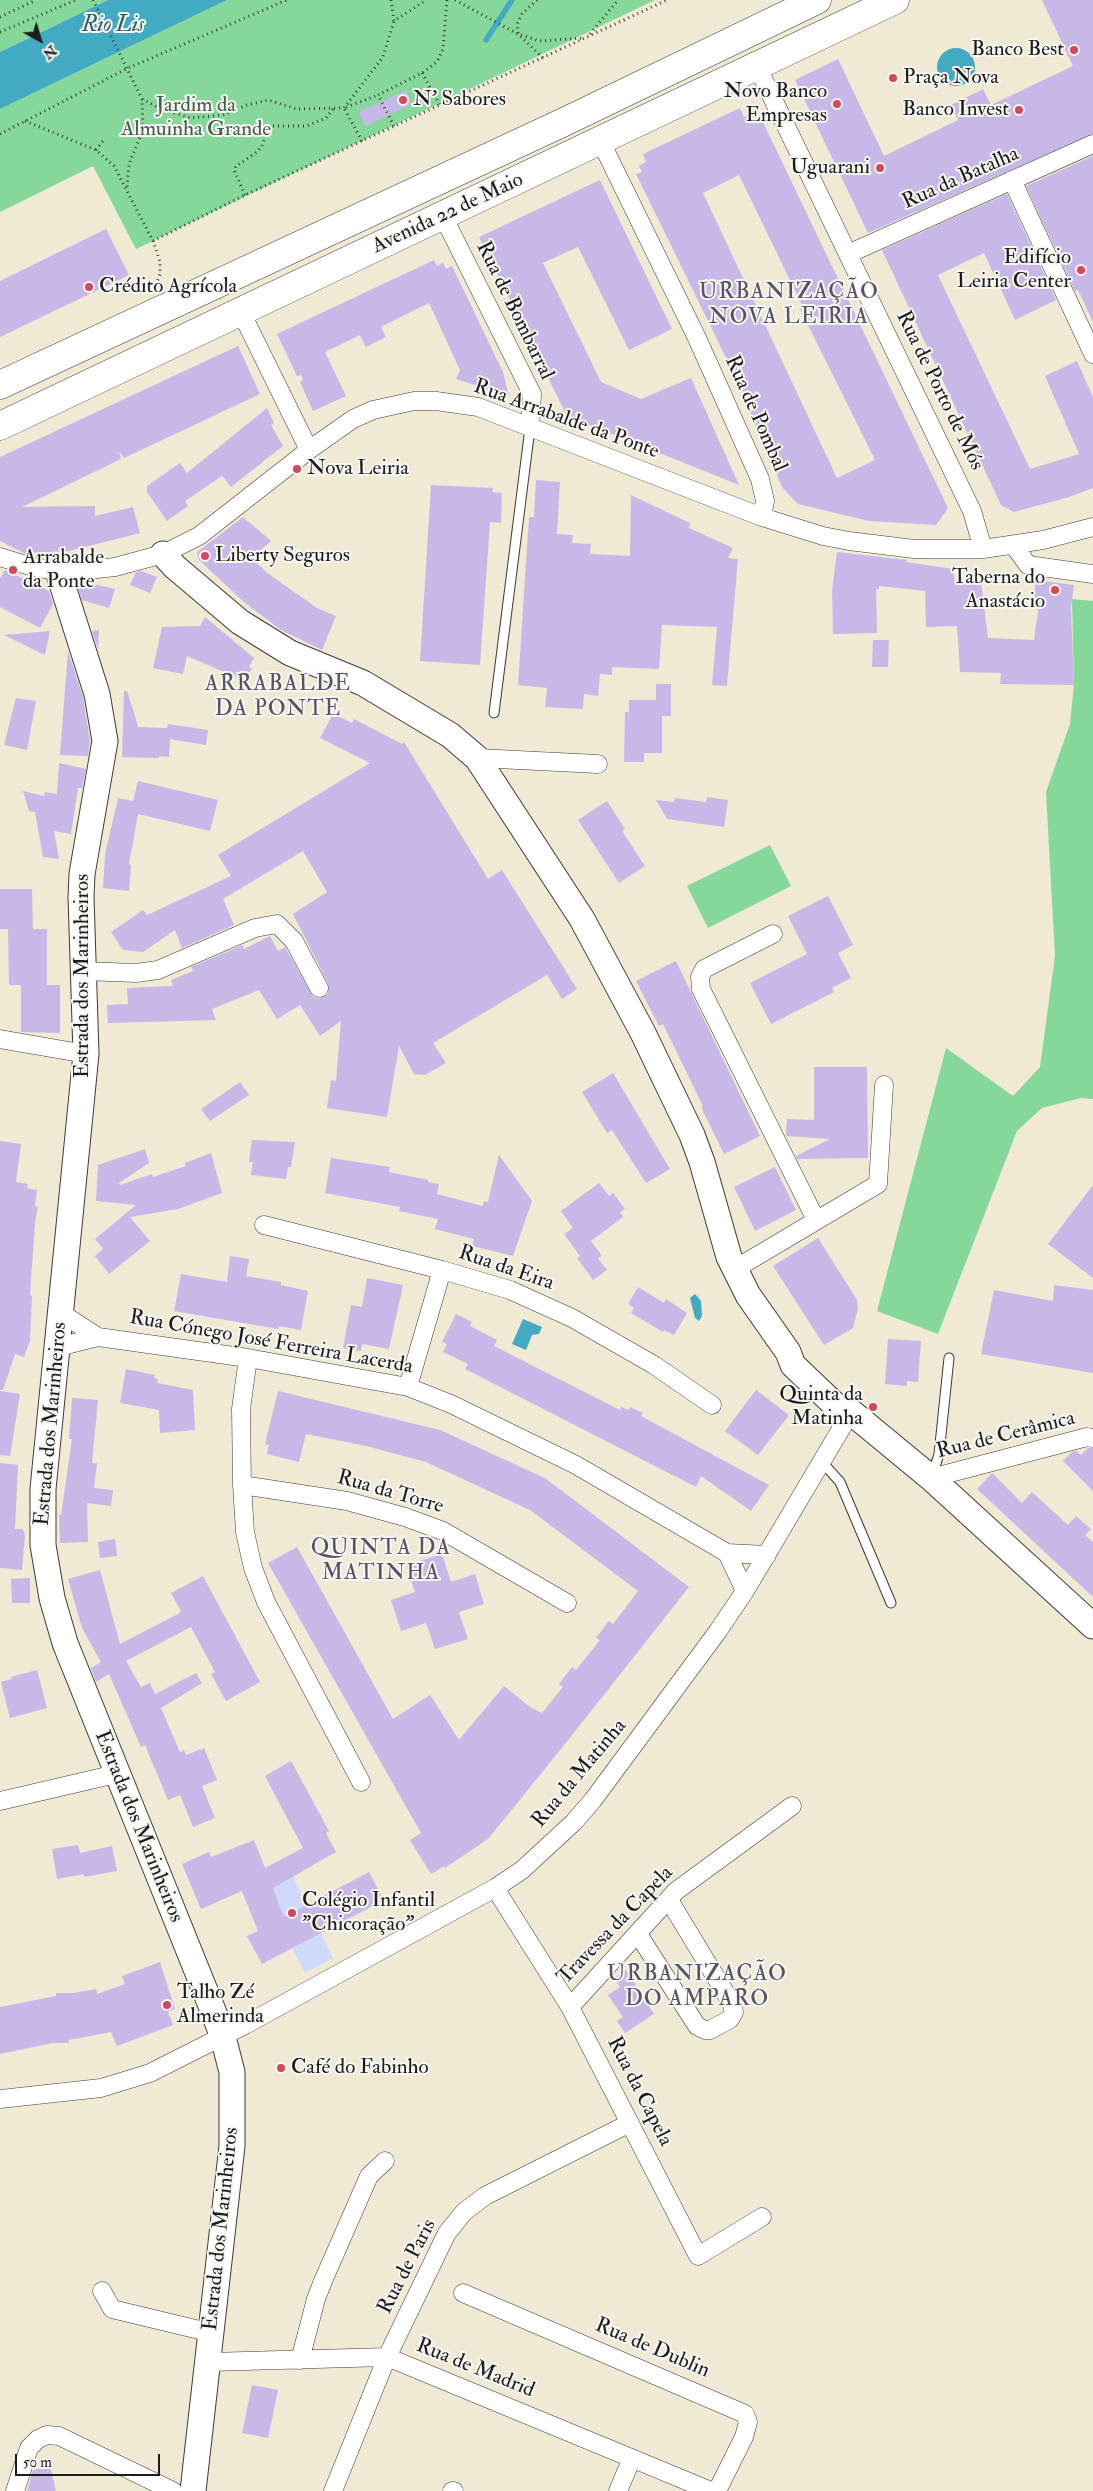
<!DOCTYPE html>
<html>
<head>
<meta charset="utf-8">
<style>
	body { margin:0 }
	#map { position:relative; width:1093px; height:2491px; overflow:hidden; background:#f0e9d3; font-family:"IM FELL Double Pica",serif }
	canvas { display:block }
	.north { position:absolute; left:15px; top:15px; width:50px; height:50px; -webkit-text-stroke:4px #f6f6f2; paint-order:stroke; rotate:141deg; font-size:14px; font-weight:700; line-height:20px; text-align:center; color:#1c1c1c }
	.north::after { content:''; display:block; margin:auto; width:18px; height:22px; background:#1c1c1c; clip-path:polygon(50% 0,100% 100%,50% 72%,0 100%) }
	.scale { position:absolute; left:15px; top:2454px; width:145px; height:22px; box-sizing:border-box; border:2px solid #1c1c1c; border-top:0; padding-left:6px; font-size:15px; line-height:18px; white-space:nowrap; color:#1c1c1c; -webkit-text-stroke:4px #f6f6f2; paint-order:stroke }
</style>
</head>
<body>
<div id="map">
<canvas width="1093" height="2491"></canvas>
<div class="north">N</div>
<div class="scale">50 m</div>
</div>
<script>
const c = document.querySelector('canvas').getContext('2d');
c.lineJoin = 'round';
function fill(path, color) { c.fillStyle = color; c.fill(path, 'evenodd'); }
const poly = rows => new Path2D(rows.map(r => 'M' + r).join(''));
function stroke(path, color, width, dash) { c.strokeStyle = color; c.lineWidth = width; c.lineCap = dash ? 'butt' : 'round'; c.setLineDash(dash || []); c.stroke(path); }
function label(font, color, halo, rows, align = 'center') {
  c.font = font + ' "IM FELL Double Pica",serif'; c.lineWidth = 4; c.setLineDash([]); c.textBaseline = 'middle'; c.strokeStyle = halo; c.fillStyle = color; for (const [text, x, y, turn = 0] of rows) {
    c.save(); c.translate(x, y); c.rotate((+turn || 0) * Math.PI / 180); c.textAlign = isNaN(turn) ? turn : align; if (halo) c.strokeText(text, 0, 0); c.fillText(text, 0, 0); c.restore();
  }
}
fill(poly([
	[284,1858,333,1958,305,1973,267,1899,276,1896,265,1868]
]), '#cfdafa');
fill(poly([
	[0,0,108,0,0,52],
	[227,0,655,0,136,249,93,166,0,212,0,109],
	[1072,599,1093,601,1093,1099,1081,1098,1042,1108,1017,1131,938,1334,877,1311,946,1048,1013,1096,1040,1067,1055,956,1046,792,1070,724,1074,684],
	[770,845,791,886,708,928,687,886]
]), '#85d89a');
fill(poly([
	[108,0,227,0,0,109,0,52],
	'937 67a19 19 0 1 1 38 0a19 19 0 1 1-38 0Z',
	[695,1294,701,1301,702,1316,699,1321,695,1318,690,1298],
	[523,1319,542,1327,539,1334,532,1335,526,1350,512,1344]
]), '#43aac3');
stroke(poly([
	[486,40,512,0]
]), '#43aac3', 5.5);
fill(poly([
	[1042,0,1093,0,1093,134,868,233,795,80,838,59,884,156,958,120,951,105,983,89,991,105,1073,66],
	[406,90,412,104,365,126,359,112],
	[740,108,744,117,752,113,755,119,760,116,948,508,936,525,869,521,798,504,782,487,734,374,636,174,642,172,639,166,646,162,643,154],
	[739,175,803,307,800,309,875,460,837,478,703,193],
	[1093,156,1093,322,1078,290,1075,291,1026,186],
	[600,180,672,329,629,350,578,247,543,263,601,382,641,399,691,378,739,485,567,416,479,237],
	[1007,194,1056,300,1015,320,984,253,938,275,1030,469,1079,454,1045,376,1077,361,1093,397,1093,488,1069,497,1014,512,1001,505,882,250],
	[106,229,129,275,0,337,0,281],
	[434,260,437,266,443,263,446,269,452,266,503,372,509,396,456,379,460,370,429,303,381,327,386,337,366,347,360,335,325,352,346,396,313,411,300,382,303,379,301,375,297,376,277,334],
	[238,346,260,394,124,458,119,451,121,459,22,507,95,506,95,516,133,507,140,533,69,551,24,553,0,541,0,457],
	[267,408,274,423,271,425,283,446,231,487,222,476,185,501,188,506,167,521,147,492,147,486,180,463,187,473],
	[536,480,560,482,557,534,573,535,572,543,591,544,590,554,630,556,631,495,690,523,689,528,733,548,728,558,738,559,727,686,712,685,717,627,662,625,659,669,612,667,612,675,600,674,598,696,584,694,583,709,545,707,547,688,518,685,529,517,534,517],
	[431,485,493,488,492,492,502,493,501,523,490,522,480,665,420,661],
	[243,517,271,541,252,558,266,572,317,608,336,616,322,650,281,630,244,602,199,560,197,552],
	[837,552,907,560,906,562,953,569,955,584,981,581,988,638,1034,640,1039,604,1033,603,1036,580,1074,585,1071,608,1074,685,1000,684,1001,673,960,672,957,626,926,627,925,591,879,586,879,589,876,589,877,633,833,634,832,590],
	[5,570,49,591,53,604,40,628,0,607,0,578],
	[141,571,157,577,150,593,130,585,136,572],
	[80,581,115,589,109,608,82,600,78,588],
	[205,617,254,658,249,667,252,669,243,680,187,656,183,674,153,668,162,627,200,626],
	[99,630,98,649,92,631],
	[50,631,45,655,4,635],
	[873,640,889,640,888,667,872,667],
	[68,651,83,697,90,741,88,756,60,755],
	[656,684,671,684,671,716,662,716,662,753,644,753,644,762,624,762,625,712,629,712,629,700,656,700],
	[124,691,127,691,139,729,139,727,167,728,168,724,208,730,206,745,170,739,169,757,159,756,159,758,122,757],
	[16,698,36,701,27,750,4,745],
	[333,714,352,723,354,719,402,744,404,742,488,879,502,870,577,989,562,999,547,975,433,1043,446,1063,425,1075,414,1074,399,1046,387,1117,327,1108,331,1080,336,1081,341,1021,320,1036,300,1005,277,1019,259,990,212,1009,216,1020,108,1023,107,1005,128,1004,127,988,173,986,171,980,193,971,191,967,243,945,244,949,270,936,278,951,285,947,313,997,319,999,328,994,328,983,293,914,327,892,303,851,223,899,234,925,182,948,175,930,143,952,123,950,111,932,143,910,147,915,231,876,218,855,370,763,320,738],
	[59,763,86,769,82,788,78,788,71,834,54,831,59,859,43,857,35,812,29,811,23,791,44,796,45,792,57,794],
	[138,781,218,800,210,831,138,814,129,864,131,865,129,891,103,888,105,855,118,798,133,801],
	[707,797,728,800,724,827,667,819,656,800,674,802,675,798,706,802],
	[607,801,625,829,622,831,645,866,619,883,578,820],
	[0,889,32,889,33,929,47,929,47,985,60,985,60,1033,21,1032,21,985,9,985,8,929,0,929],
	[828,896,853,945,838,953,851,978,832,988,834,992,771,1024,750,983,807,954,788,916],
	[676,961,760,1136,724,1154,701,1107,703,1106,663,1024,659,1026,636,981],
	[814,1067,867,1067,868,1158,797,1159,796,1156,830,1139,786,1136,787,1119,814,1120],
	[613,1073,670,1169,646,1183,612,1130,607,1133,582,1092],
	[240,1082,249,1095,210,1121,201,1109],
	[252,1140,295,1142,291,1167,288,1167,286,1179,251,1175,253,1162,249,1162],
	[0,1141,21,1144,16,1182,28,1184,27,1188,37,1190,35,1206,38,1207,35,1222,30,1295,32,1296,30,1341,24,1357,15,1354,3,1390,0,1390],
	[145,1149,149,1163,119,1183,120,1185,152,1174,153,1177,186,1166,185,1163,211,1153,222,1193,178,1209,130,1217,150,1241,109,1274,95,1256,103,1249,95,1239,136,1205,96,1201,98,1165],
	[499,1155,532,1201,513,1256,472,1246,474,1239,435,1229,438,1219,399,1211,400,1207,325,1193,331,1158,390,1167,389,1172,428,1180,428,1182,439,1184,437,1194,483,1206,484,1201,488,1202],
	[775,1167,796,1210,755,1231,734,1187],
	[599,1183,609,1196,613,1193,625,1209,620,1212,623,1217,591,1241,602,1256,598,1258,607,1270,593,1280,577,1258,580,1256,564,1234,573,1228,561,1211],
	[1093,1185,1093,1278,1048,1244],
	[818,1238,857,1300,858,1309,853,1328,824,1345,773,1266],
	[230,1256,249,1259,246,1276,281,1282,281,1285,308,1291,301,1330,279,1326,278,1329,174,1311,181,1274,227,1282],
	[367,1278,403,1285,389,1349,362,1344,361,1351,343,1348,351,1305,362,1307],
	[1054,1285,1093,1290,1093,1373,981,1354,994,1290,1053,1301],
	[638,1287,664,1303,666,1299,687,1313,674,1335,664,1330,663,1332,631,1313,634,1308,628,1304],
	[456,1314,472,1322,470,1326,497,1340,494,1346,620,1410,621,1407,629,1410,630,1407,643,1413,641,1416,769,1485,751,1511,701,1476,696,1487,465,1369,468,1364,443,1352,447,1344,442,1342],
	[888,1339,921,1341,918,1382,907,1381,907,1386,885,1384],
	[126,1369,155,1375,154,1378,158,1379,157,1383,193,1390,195,1430,160,1433,159,1410,120,1403],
	[756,1390,789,1415,758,1455,725,1431],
	[0,1391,20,1394,10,1456,0,1455],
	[278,1391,440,1430,545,1478,689,1587,569,1739,488,1839,445,1868,444,1866,431,1874,410,1840,421,1833,268,1563,297,1547,393,1719,430,1695,459,1740,504,1686,530,1707,542,1713,563,1687,559,1684,572,1667,576,1670,600,1640,596,1638,609,1621,613,1624,638,1591,530,1510,426,1462,366,1446,306,1434,299,1462,267,1454,269,1445,265,1444],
	[72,1398,98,1400,92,1463,97,1463,94,1488,113,1490,111,1506,87,1503,88,1542,60,1543,59,1515,61,1515,72,1439,69,1439],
	[1088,1448,1093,1448,1093,1491,1063,1461,1072,1452,1076,1451,1081,1455],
	[0,1463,18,1465,15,1529,23,1529,25,1536,22,1570,0,1568],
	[992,1473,1022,1503,1032,1492,1068,1525,1076,1516,1091,1529,1085,1535,1093,1542,1093,1597,977,1489],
	[115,1539,117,1556,100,1558,98,1542],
	[442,1554,451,1582,475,1574,484,1604,459,1612,468,1639,435,1649,426,1623,401,1631,391,1600,415,1592,406,1565],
	[100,1570,120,1644,178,1614,181,1611,171,1593,203,1576,260,1682,226,1701,211,1674,215,1672,191,1627,126,1661,141,1687,150,1683,155,1694,196,1673,202,1683,161,1708,180,1752,184,1750,186,1755,204,1748,217,1780,202,1786,215,1818,193,1827,180,1795,168,1800,145,1745,141,1747,109,1674,96,1682,91,1668,101,1662,82,1628,68,1579],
	[30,1578,30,1603,12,1603,11,1579],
	[37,1670,47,1708,10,1718,1,1682,12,1679,11,1677],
	[291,1761,329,1831,326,1833,336,1852,273,1888,284,1917,369,1872,384,1900,262,1964,247,1936,258,1931,242,1891,201,1909,182,1864,209,1852,211,1857,254,1840,265,1868,303,1848,265,1776],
	[78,1845,80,1853,112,1846,117,1871,84,1877,84,1874,57,1879,52,1849],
	[160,1962,175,2009,168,2012,173,2025,117,2046,111,2032,69,2040,68,2043,53,2043,0,2054,0,2007,56,1996,56,1993,73,1993,96,1989,97,1994,125,1984,122,1976],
	[626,1970,654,2014,625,2033,617,2021,623,2017,608,1995,620,1987,614,1978],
	[252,2385,278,2390,268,2438,242,2433],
	[50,2466,56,2491,27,2491,33,2470]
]), '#c7b8e8');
const lane = poly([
	[494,713,530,428],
	[822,1462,840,1482,891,1603],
	[932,1476,939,1454,949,1358]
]);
const street = poly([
	[757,66,972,511,983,549],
	[601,142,697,338,760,479,765,501,762,517],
	[1012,180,1093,354],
	[443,216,532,394,530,428],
	[848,254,1093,144],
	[241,312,309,450],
	[1014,546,1028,565,1093,574],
	[0,557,33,567,58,571,88,570,115,567,163,554,199,536,309,450,353,419,373,410,414,401,436,401,478,407,762,517,823,536,849,541,914,549,983,549,1043,540,1093,527],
	[477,758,598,764],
	[773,934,704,969,700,977,701,989,816,1220],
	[83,971,136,973,158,970,255,928,277,924,294,941,319,988],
	[0,1039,86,1054],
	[264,1225,442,1270,510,1290,572,1318,654,1365,712,1405],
	[735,1269,878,1184,884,1085],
	[61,1313,98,1337],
	[58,1347,98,1337,248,1358,408,1387,451,1404,576,1465,727,1553,767,1555],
	[248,1358,241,1409,242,1485,245,1532,253,1568,266,1602,361,1782],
	[408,1387,442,1270],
	[931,1478,1087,1437,1093,1438],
	[242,1485,347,1501,405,1517,443,1531,567,1603],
	[727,1553,745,1591],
	[0,1801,116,1774],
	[495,1888,570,2007,698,2256,762,2217],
	[638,1934,697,2026,705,2030,710,2030,730,2019,734,2012,732,2004,669,1900],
	[570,2007,676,1891,792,1806],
	[0,2099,101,2088,150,2073,245,2025,495,1888,522,1870,574,1822,593,1800,718,1631,745,1591,851,1412],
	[102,2291,112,2309,212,2333],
	[463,2293,745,2414,748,2422,744,2437,717,2491],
	[300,2360,316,2299,323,2281,369,2176,385,2161],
	[209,2362,387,2357,711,2491],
	[15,2491,29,2448,38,2439,47,2435,59,2436,173,2491],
	[333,2491,387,2357,447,2233,464,2212,485,2196,630,2123],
	[452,2491,454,2491],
	[618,2491,632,2458]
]);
const secondary = poly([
	[163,554,175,567,240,622,290,653,363,683,450,735,477,758,582,919,643,1033,692,1135,702,1162,729,1257,748,1295,788,1352,793,1365,835,1405,851,1412,931,1478,1093,1626],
	[58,571,97,694,105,741,82,874,81,897,86,1054,43,1489,43,1545,52,1598,65,1643,212,2008,223,2037,232,2072,232,2146,193,2491]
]);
const primary = poly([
	[0,385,564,122,817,0],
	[0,426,895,0]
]);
stroke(lane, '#3c3b37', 11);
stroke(street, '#3c3b37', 19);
stroke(secondary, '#3c3b37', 27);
stroke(primary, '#3c3b37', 29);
stroke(poly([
	[93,0,142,99,143,130,129,164,127,187],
	[391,0,394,21,426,0],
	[455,0,518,34,543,58],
	[537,0,522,14,517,24,518,34,540,41,583,38],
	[0,17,36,0],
	[0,32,76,0],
	[590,34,618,0],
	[422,73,440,105],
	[142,99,161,109,191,118,223,115,247,105,268,100,296,109,344,108,383,57,394,21],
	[25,121,96,150,114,166,153,241,160,262,160,274,155,287],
	[394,126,378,95,422,73,437,62,443,49,447,0],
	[0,134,128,68,287,0],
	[362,141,344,108,378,95],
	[96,150,105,138],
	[245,195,234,170,236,166,257,152,262,146,269,126,307,126,326,118,333,109],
	[153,241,245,195,667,0]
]), '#3c3b37', 3, [1, 4]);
stroke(lane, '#fff', 9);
stroke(street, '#fff', 18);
stroke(secondary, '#fff', 25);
stroke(primary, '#fff', 28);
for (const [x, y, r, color] of [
	[1074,50,5,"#d1495b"],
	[893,78,5,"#d1495b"],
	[403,100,5,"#d1495b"],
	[837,104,5,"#d1495b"],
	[1019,110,5,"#d1495b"],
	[880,168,5,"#d1495b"],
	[1081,270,5,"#d1495b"],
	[89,287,5,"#d1495b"],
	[297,469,5,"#d1495b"],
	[205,556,5,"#d1495b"],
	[13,570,5,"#d1495b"],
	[1055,590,5,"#d1495b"],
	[873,1407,5,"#d1495b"],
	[292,1913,5,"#d1495b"],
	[167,2005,5,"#d1495b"],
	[281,2068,5,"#d1495b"]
]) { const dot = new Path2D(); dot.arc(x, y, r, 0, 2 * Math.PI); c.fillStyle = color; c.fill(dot); stroke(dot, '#f6f6f2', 2); }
label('21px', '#1c1c1c', '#f6f6f2', [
	["Banco Best",1064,50,"right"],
	["Praça Nova",903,78],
	["Novo Banco",827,92,"right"],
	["Empresas",827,116,"right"],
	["N' Sabores",413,100],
	["Banco Invest",1009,110,"right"],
	["Uguarani",870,168,"right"],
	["Edifício",1071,258,"right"],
	["Leiria Center",1071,282,"right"],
	["Crédito Agrícola",99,287],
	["Nova Leiria",307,469],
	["Liberty Seguros",215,556],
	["Arrabalde",23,558],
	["da Ponte",23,582],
	["Taberna do",1045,578,"right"],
	["Anastácio",1045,602,"right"],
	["Quinta da",863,1395,"right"],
	["Matinha",863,1419,"right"],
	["Colégio Infantil",302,1901],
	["\"Chicoração\"",302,1925],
	["Talho Zé",177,1993],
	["Almerinda",177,2017],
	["Café do Fabinho",291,2068]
], 'left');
label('21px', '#415e48', '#f6f6f2', [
	["Jardim da",196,106],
	["Almuinha Grande",196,130]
]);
label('21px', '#1c1c1c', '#f6f6f2', [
	["Rua da Batalha",961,179,-24],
	["Avenida 22 de Maio",448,214,-25],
	["Rua de Bombarral",514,311,64],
	["Rua de Porto de Mós",939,391,64],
	["Rua de Pombal",755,414,66],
	["Rua Arrabalde da Ponte",566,420,20],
	["Estrada dos Marinheiros",83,976,-90],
	["Rua da Eira",506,1269,19],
	["Rua Cónego José Ferreira Lacerda",271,1343,10],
	["Estrada dos Marinheiros",52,1424,-85],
	["Rua de Cerâmica",1006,1436,-14],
	["Rua da Torre",390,1493,16],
	["Rua da Matinha",580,1774,-50],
	["Estrada dos Marinheiros",138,1827,68],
	["Travessa da Capela",616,1926,-46],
	["Rua da Capela",639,2092,63],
	["Estrada dos Marinheiros",222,2229,-84],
	["Rua de Paris",408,2267,-63],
	["Rua de Dublin",652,2349,23],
	["Rua de Madrid",475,2369,22]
]);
label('italic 22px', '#2e5c67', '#f6f6f2', [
	["Rio Lis",113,26]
]);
c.letterSpacing = '1px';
label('22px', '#585363', '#f6f6f2', [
	["URBANIZAÇÃO",789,293],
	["NOVA LEIRIA",789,318],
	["ARRABALDE",278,685],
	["DA PONTE",278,710],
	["QUINTA DA",381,1549],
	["MATINHA",381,1574],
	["URBANIZAÇÃO",697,1975],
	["DO AMPARO",697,2000]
]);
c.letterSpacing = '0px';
</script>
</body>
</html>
